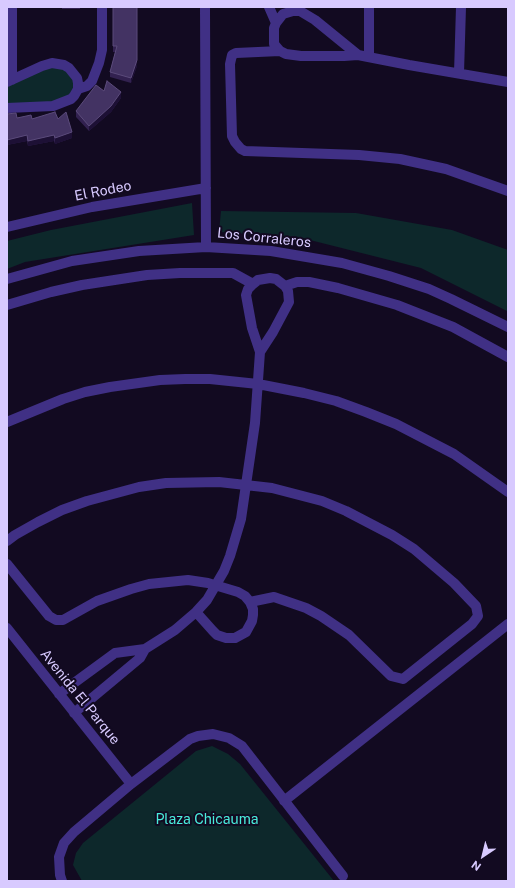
<!DOCTYPE html>
<html>
<head>
<meta charset="utf-8">
<style>
	body { margin:0 }
	#map { position:relative; width:515px; height:888px; overflow:hidden; background:#120a21; font-family:"Public Sans",sans-serif }
	canvas { display:block }
	.frame { position:absolute; inset:0; border:8px solid #d8caff; pointer-events:none }
	.north { position:absolute; left:463px; top:836px; width:40px; height:40px; -webkit-text-stroke:3px #120a21; paint-order:stroke; rotate:215deg; font-size:11px; font-weight:700; line-height:16px; text-align:center; color:#d8caff }
	.north::after { content:''; display:block; margin:auto; width:14px; height:18px; background:#d8caff; clip-path:polygon(50% 0,100% 100%,50% 72%,0 100%) }
</style>
</head>
<body>
<div id="map">
<canvas width="515" height="888"></canvas>
<div class="frame"></div>
<div class="north">N</div>
</div>
<script>
const c = document.querySelector('canvas').getContext('2d');
c.lineJoin = 'round';
function fill(path, color) { c.fillStyle = color; c.fill(path, 'evenodd'); }
const poly = rows => new Path2D(rows.map(r => 'M' + r).join(''));
function stroke(path, color, width, dash) { c.strokeStyle = color; c.lineWidth = width; c.lineCap = dash ? 'butt' : 'round'; c.setLineDash(dash || []); c.stroke(path); }
function label(font, color, halo, rows, align = 'center') {
  c.font = font + ' "Public Sans",sans-serif'; c.lineWidth = 4; c.setLineDash([]); c.textBaseline = 'middle'; c.strokeStyle = halo; c.fillStyle = color; for (const [text, x, y, turn = 0] of rows) {
    c.save(); c.translate(x, y); c.rotate((+turn || 0) * Math.PI / 180); c.textAlign = isNaN(turn) ? turn : align; if (halo) c.strokeText(text, 0, 0); c.fillText(text, 0, 0); c.restore();
  }
}
fill(poly([
	[57,67,68,71,74,80,75,88,69,97,53,103,7,105,7,86,43,69],
	[192,203,194,235,25,262,7,269,7,241,51,230],
	[221,211,356,213,452,230,508,250,508,310,507,311,421,268,298,237,219,232],
	[212,746,228,754,240,764,334,881,82,881,73,865,76,853,83,843,196,751]
]), '#0d282b');
stroke(poly([
	[205,7,206,247],
	[269,7,276,23],
	[280,51,236,53,232,55,230,64,232,136,235,142,241,149,245,151,359,155,400,159,446,169,508,191],
	[358,55,315,20,300,11,293,11,283,14,276,23,274,28,274,44,280,51,286,54,301,56,344,56,358,55,409,65,508,82],
	[369,57,369,7],
	[459,73,461,7],
	[12,80,12,7],
	[7,82,42,66,52,63,64,65,69,68,77,78,78,83,78,89,74,96,71,99,53,106,7,108],
	[78,89,87,86,92,81,99,63,102,50,102,7],
	[7,227,92,207,206,188],
	[7,279,72,261,139,251,206,247,271,251,342,263,389,276,429,289,451,299,508,327],
	[285,286,297,282,309,282,338,288,397,305,453,327,508,357],
	[7,305,51,292,82,285,147,275,180,273,233,273,253,284],
	[7,422,63,399,85,392,110,387,160,380,185,379,210,379,258,384,304,393,336,401,366,412,396,424,454,454,508,492],
	[7,541,15,535,38,522,62,510,87,501,139,487,166,483,219,482,272,488,322,501,346,511,392,535,414,549,454,583,476,606,478,616,472,624,403,679,391,676,349,635,321,616,306,608,274,597,250,602],
	[7,564,49,616,56,620,63,620,97,601,131,589,149,584,188,580,208,583,238,592,245,596,250,602,253,609,253,615,252,621,246,632,235,638,226,638,217,635,213,631,196,612],
	[7,628,131,784],
	[59,694,115,653,145,649],
	[74,713,140,658,145,649,175,630,196,612,207,600,224,571,230,556,241,519,255,423,260,352,252,328,246,295,248,289,253,284,258,280,270,278,276,279,285,286,288,291,289,302,273,332,260,352],
	[284,801,508,624],
	[62,881,60,875,59,857,64,843,74,832,131,784,190,739,198,736,213,734,229,738,242,746,343,876]
]), '#403085', 10);
fill(poly([
	[62,7,80,7,80,9,62,9],
	[113,7,137,7,137,66,131,83,110,77,110,72,115,52,113,52],
	[104,91,121,98,111,112,89,131,76,117,76,111],
	[7,114,17,118,58,119,72,138,55,144,54,141,28,146,27,141,7,145]
]), '#322150');
fill(poly([
	[137,60,137,66,131,83,131,78],
	[121,92,121,98,111,112,89,131,89,126],
	[72,132,72,138,55,144,55,138],
	[27,135,27,141,7,145,7,140],
	[54,135,54,141,28,146,28,141]
]), '#1d1035');
const building = poly([
	[113,7,137,7,137,60,131,78,110,72,117,46,113,46,113,7],
	[107,81,121,92,111,106,89,126,76,111,96,85,104,91,107,81],
	[55,112,58,119,66,112,72,132,55,138,54,135,28,141,27,135,7,140,7,114,16,113,17,118,31,115,32,119,55,112]
]);
fill(building, '#433363');
stroke(building, '#5b4b7b', 1);
label('14px', '#d8caff', '#120a21', [
	["El Rodeo",103,191,-11],
	["Los Corraleros",264,238,6],
	["Avenida El Parque",80,697,51]
]);
label('14px', '#49ecdc', '#120a21', [
	["Plaza Chicauma",207,820]
]);
</script>
</body>
</html>
